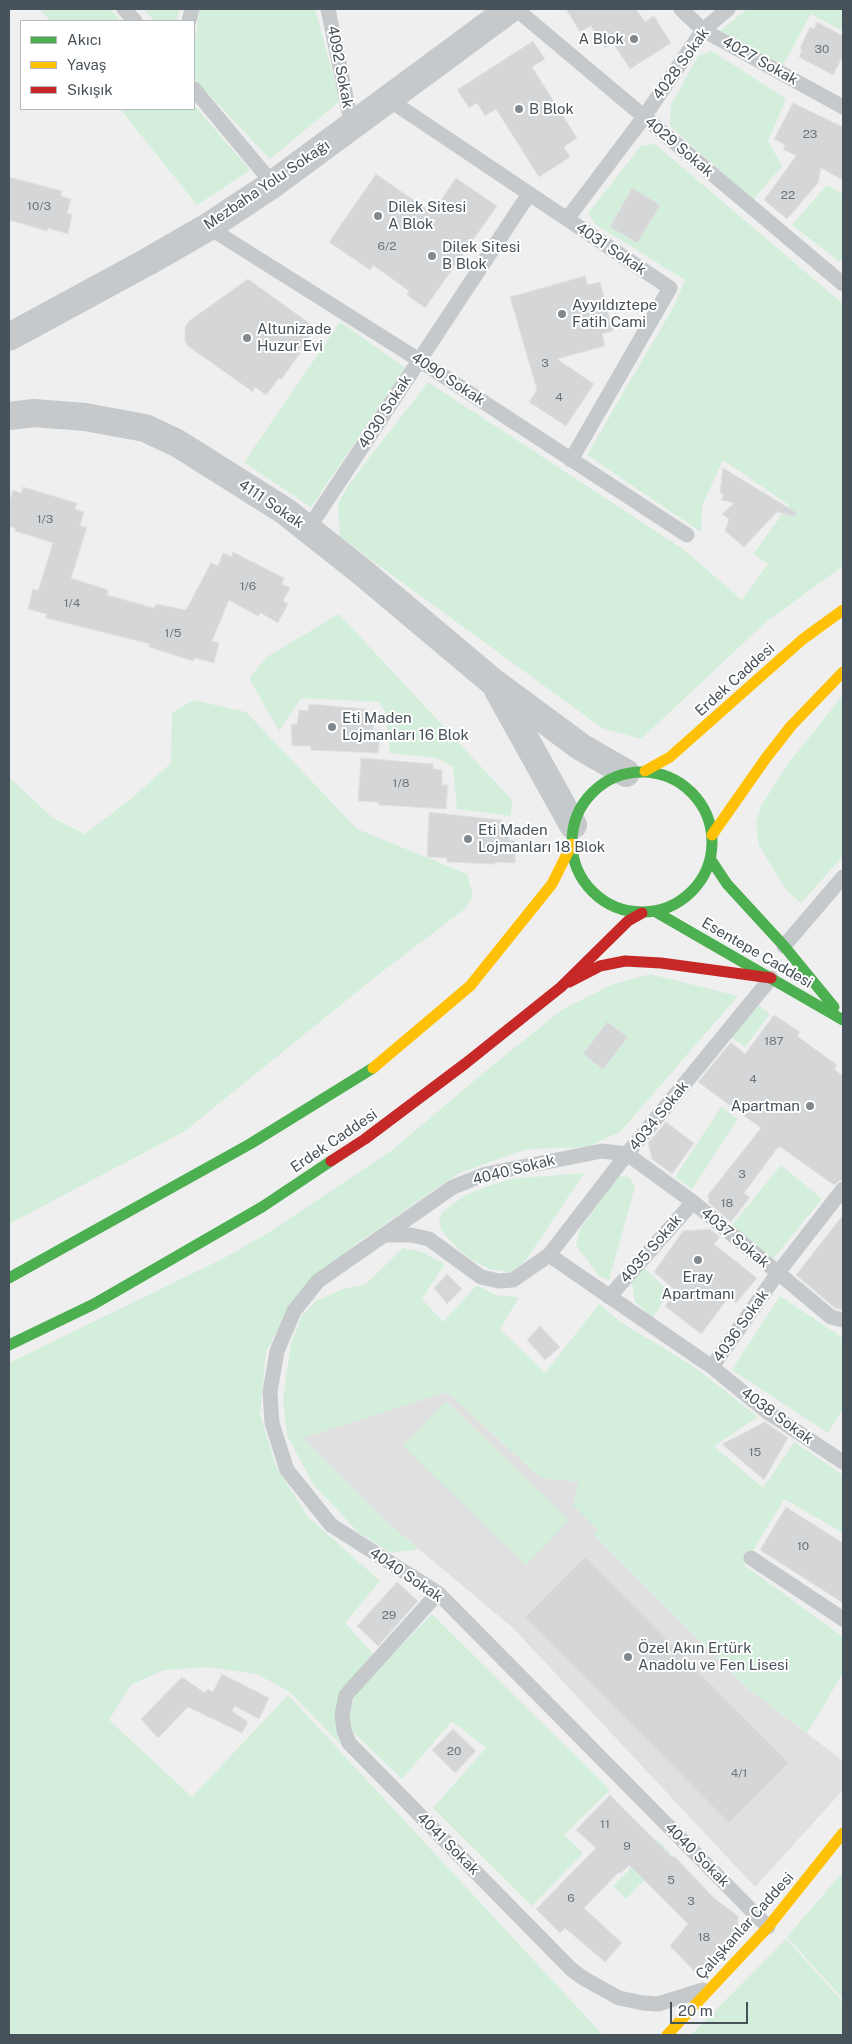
<!DOCTYPE html>
<html>
<head>
<meta charset="utf-8">
<style>
	body { margin:0 }
	#map { position:relative; width:852px; height:2044px; overflow:hidden; background:#efefef; font-family:"Public Sans",sans-serif }
	canvas { display:block }
	.frame { position:absolute; inset:0; border:10px solid #47525a; pointer-events:none }
	.legend { position:absolute; left:20px; top:20px; width:175px; height:90px; box-sizing:border-box; background:#fff; border:1px solid #b5babd; margin:0; padding:6px 9px; list-style:none; font-size:15px; color:#47525a }
	.legend li { display:flex; align-items:center; gap:10px; height:25px }
	.legend b { width:25px; border:1px solid #b5babd }
	.scale { position:absolute; left:670px; top:2002px; width:78px; height:22px; box-sizing:border-box; border:2px solid #47525a; border-top:0; padding-left:6px; font-size:15px; line-height:18px; white-space:nowrap; color:#47525a; -webkit-text-stroke:4px #fff; paint-order:stroke }
</style>
</head>
<body>
<div id="map">
<canvas width="852" height="2044"></canvas>
<div class="frame"></div>
<ul class="legend">
<li><b style="height:6px;background:#4caf50"></b>Akıcı</li>
<li><b style="height:6px;background:#ffc107"></b>Yavaş</li>
<li><b style="height:6px;background:#c62828"></b>Sıkışık</li>
</ul>
<div class="scale">20 m</div>
</div>
<script>
const c = document.querySelector('canvas').getContext('2d');
c.lineJoin = 'round';
function fill(path, color) { c.fillStyle = color; c.fill(path, 'evenodd'); }
const poly = rows => new Path2D(rows.map(r => 'M' + r).join(''));
function stroke(path, color, width, dash) { c.strokeStyle = color; c.lineWidth = width; c.lineCap = dash ? 'butt' : 'round'; c.setLineDash(dash || []); c.stroke(path); }
function label(font, color, halo, rows, align = 'center') {
  c.font = font + ' "Public Sans",sans-serif'; c.lineWidth = 4; c.setLineDash([]); c.textBaseline = 'middle'; c.strokeStyle = halo; c.fillStyle = color; for (const [text, x, y, turn = 0] of rows) {
    c.save(); c.translate(x, y); c.rotate((+turn || 0) * Math.PI / 180); c.textAlign = isNaN(turn) ? turn : align; if (halo) c.strokeText(text, 0, 0); c.fillText(text, 0, 0); c.restore();
  }
}
fill(poly([
	[447,1392,541,1478,580,1482,599,1530,594,1535,745,1686,843,1761,843,1790,755,1887,513,1628,390,1525,303,1438]
]), '#e1e0e0');
fill(poly([
	[40,9,110,9,121,21,50,21],
	[144,9,179,9,177,21,154,21],
	[200,9,315,9,340,101,270,159,197,82,194,74,194,44],
	[747,9,843,9,843,31,811,14,783,65,720,31],
	[712,51,786,99,768,141,782,166,753,200,670,126,671,105,698,56],
	[194,105,250,170,197,205,120,109,194,109],
	[655,144,843,304,843,566,766,622,641,739,602,728,340,537,338,504,349,484,428,382,683,549,742,600,768,564,753,554,789,505,723,460,702,506,701,532,587,455,674,306,685,280,595,224,588,213,641,146],
	[827,185,843,194,843,258,840,262,792,225],
	[340,322,406,368,311,507,244,462],
	[339,614,512,800,511,816,457,809,453,767,437,758,390,753,385,712,379,702,301,698,279,731,249,678,267,657],
	[843,695,843,856,801,903,788,892,759,846,756,823,761,806,788,764],
	[193,700,246,712,357,829,467,874,473,896,466,908,379,974,185,1131,9,1224,9,777,53,818,85,834,132,798,171,763,172,713],
	[650,974,738,996,620,1132,587,1147,527,1149,459,1173,357,1243,295,1298,266,1352,260,1414,276,1466,307,1516,380,1581,345,1623,375,1656,336,1714,342,1746,290,1692,257,1674,208,1667,164,1670,131,1685,109,1720,192,1797,288,1695,603,2035,9,2035,9,1363,224,1258,268,1233,391,1151,487,1070,563,1009,611,985],
	[756,1003,770,1014,745,1047,731,1037],
	[721,1107,738,1119,692,1189,675,1177],
	[781,1165,822,1199,773,1259,732,1225],
	[584,1173,526,1260,519,1267,510,1272,490,1269,472,1260,456,1247,442,1231,439,1221,442,1212,466,1195,486,1187,509,1179],
	[618,1176,629,1177,635,1187,609,1280,599,1276,576,1245,580,1229],
	[403,1248,422,1252,445,1264,422,1299,443,1322,477,1285,495,1295,519,1297,500,1329,545,1373,599,1304,622,1323,696,1368,758,1417,714,1446,763,1488,794,1442,843,1475,843,1533,784,1499,744,1565,843,1637,843,1673,807,1733,745,1686,594,1535,598,1530,573,1505,579,1482,541,1478,447,1392,303,1438,390,1525,419,1549,391,1553,359,1533,313,1484,287,1435,283,1400,291,1343,302,1316,316,1301,343,1289,366,1284],
	[641,1265,670,1292,652,1318,635,1302,632,1284,635,1272],
	[780,1296,843,1338,843,1409,828,1433,732,1370],
	[446,1401,569,1520,526,1565,403,1446],
	[432,1614,610,1790,564,1835,583,1853,532,1906,433,1808,486,1748,452,1721,402,1779,353,1732,348,1715,357,1691],
	[658,1840,671,1853,626,1899,613,1886],
	[841,1874,843,1876,843,1999,787,1937],
	[786,1939,843,2002,843,2035,691,2035]
]), '#d4eedc');
const building = poly([
	[566,9,636,9,645,22,654,16,671,43,630,69,613,43,605,48,591,26,580,32,566,9],
	[817,22,843,36,843,56,833,75,799,57,802,50,800,48,810,27,814,29,817,22],
	[533,41,545,59,532,67,577,138,564,147,570,157,539,177,496,109,485,116,477,103,469,108,457,90,533,41],
	[793,103,843,127,843,180,821,168,818,183,787,219,764,200,796,156,783,149,785,145,774,139,793,103],
	[376,174,432,213,456,178,497,206,425,308,407,295,409,291,373,265,370,270,329,242,376,174],
	[9,177,62,191,61,196,71,199,67,213,72,215,68,234,48,228,47,231,9,220,9,177],
	[632,188,660,205,637,243,610,227,632,188],
	[585,276,588,285,600,282,613,331,602,334,605,346,557,359,594,384,566,426,529,402,537,390,510,297,585,276],
	[248,279,316,328,297,352,300,353,281,380,279,378,266,395,255,387,253,392,188,346,185,341,185,327,189,321,248,279],
	[723,468,797,513,795,516,777,512,744,547,725,531,729,519,722,514,734,503,721,500,724,495,720,492,723,468],
	[23,487,77,503,75,509,84,512,80,526,87,527,71,578,108,590,107,595,154,608,156,604,186,610,211,563,218,566,223,553,232,557,233,552,284,578,282,584,290,588,283,601,288,604,278,623,261,613,258,616,229,600,212,641,219,643,214,663,194,658,193,661,149,647,150,644,46,618,47,614,28,609,33,589,38,591,53,543,15,531,15,528,9,526,9,503,13,490,21,493,23,487],
	[309,704,366,709,365,714,374,714,373,730,381,730,378,753,310,750,311,746,292,746,291,724,297,724,299,710,308,711,309,704],
	[361,758,433,764,433,769,442,770,442,785,448,785,446,809,379,805,378,802,358,801,361,758],
	[429,812,501,820,502,825,510,826,509,840,515,841,515,863,495,862,495,864,447,862,447,858,427,857,429,812],
	[774,1015,800,1032,797,1036,837,1065,834,1069,843,1076,843,1180,839,1181,834,1185,779,1146,744,1193,750,1197,731,1222,709,1203,708,1195,761,1128,698,1082,731,1042,745,1054,774,1015],
	[607,1022,628,1037,603,1069,583,1054,607,1022],
	[666,1122,694,1143,672,1174,652,1159,648,1143,666,1122],
	[843,1215,843,1310,835,1308,796,1275,843,1215],
	[710,1229,720,1237,714,1244,757,1278,736,1303,729,1297,701,1334,665,1306,676,1291,654,1272,683,1231,710,1229],
	[447,1274,462,1289,447,1304,434,1288,447,1274],
	[540,1326,560,1347,545,1360,527,1340,540,1326],
	[765,1422,788,1438,764,1480,722,1444,765,1422],
	[786,1507,843,1543,843,1603,760,1550,786,1507],
	[585,1557,789,1763,729,1823,525,1617,585,1557],
	[397,1582,418,1601,378,1646,357,1626,397,1582],
	[222,1674,269,1698,259,1719,235,1706,232,1711,248,1722,242,1733,188,1707,158,1738,141,1719,182,1677,205,1693,208,1689,213,1692,222,1674],
	[453,1729,476,1751,455,1773,432,1750,453,1729],
	[610,1795,672,1857,674,1856,714,1898,738,1916,738,1927,698,1975,670,1946,688,1924,629,1865,621,1873,619,1872,584,1908,622,1943,605,1962,565,1928,560,1933,536,1909,596,1848,576,1830,610,1795]
]);
fill(building, '#d5d6d7');
stroke(building, '#e0e1e2', 1);
stroke(poly([
	[124,9,135,21],
	[328,9,352,126],
	[516,9,843,284],
	[681,9,703,30,843,107],
	[189,21,192,9],
	[194,89,273,184],
	[388,99,670,288,571,460],
	[567,219,644,117,703,30,728,9],
	[208,227,419,360,687,535],
	[308,529,529,194],
	[784,946,843,877],
	[385,1235,411,1235,429,1239,481,1277,499,1281,513,1280,549,1255,627,1154,771,978],
	[549,1255,712,1367,766,1411,843,1462],
	[609,1297,693,1202],
	[712,1367,777,1274,843,1189],
	[751,1558,843,1619],
	[438,1593,346,1695,342,1715,344,1730,349,1743,571,1969,583,1978,619,1998,643,2003,658,2004,703,1990],
	[768,1927,438,1593,331,1525,287,1470,272,1423,270,1392,277,1351,294,1311,318,1281,453,1187,486,1174,602,1151,627,1154,693,1202,831,1317,843,1320]
]), '#c6c9cb', 15);
stroke(poly([
	[9,337,149,261,208,227,273,184,510,9],
	[9,416,34,413,85,417,145,428,177,443,285,511,362,572,493,682,581,747,626,773],
	[498,690,573,825]
]), '#c6c9cb', 28);
stroke(poly([
	'572 842a70 70 0 1 1 140 0a70 70 0 1 1-140 0Z',
	[711,860,727,884,784,946,834,1007],
	[656,912,843,1020],
	[9,1278,250,1144,373,1068],
	[9,1345,94,1304,262,1207,331,1161]
]), '#4caf50', 11);
stroke(poly([
	[645,771,670,757,803,639,843,610],
	[712,835,766,758,791,726,843,672],
	[373,1068,470,986,552,884,572,844],
	[667,2035,768,1927,843,1833]
]), '#ffc107', 11);
stroke(poly([
	[569,982,600,966,625,961,661,963,771,978],
	[331,1161,365,1139,466,1063,561,987,628,921,642,913]
]), '#c62828', 11);
for (const [x, y, r, color] of [
	[634,39,5,"#82898e"],
	[519,109,5,"#82898e"],
	[378,216,5,"#82898e"],
	[432,256,5,"#82898e"],
	[562,314,5,"#82898e"],
	[247,338,5,"#82898e"],
	[332,727,5,"#82898e"],
	[468,839,5,"#82898e"],
	[810,1106,5,"#82898e"],
	[698,1260,5,"#82898e"],
	[628,1657,5,"#82898e"]
]) { const dot = new Path2D(); dot.arc(x, y, r, 0, 2 * Math.PI); c.fillStyle = color; c.fill(dot); stroke(dot, '#fff', 2); }
label('12px', '#6c747a', null, [
	["30",822,49],
	["23",810,134],
	["22",788,195],
	["10/3",39,206],
	["6/2",387,246],
	["3",545,363],
	["4",559,397],
	["1/3",45,519],
	["1/6",248,586],
	["1/4",72,603],
	["1/5",173,633],
	["1/8",401,783],
	["187",774,1041],
	["4",753,1079],
	["3",742,1174],
	["18",727,1203],
	["15",755,1452],
	["10",803,1546],
	["29",389,1615],
	["20",454,1751],
	["4/1",739,1773],
	["11",605,1824],
	["9",627,1846],
	["5",671,1880],
	["6",571,1898],
	["3",691,1901],
	["18",704,1937]
]);
label('15px', '#47525a', '#fff', [
	["A Blok",624,39,"right"],
	["B Blok",529,109],
	["Dilek Sitesi",388,207],
	["A Blok",388,224],
	["Dilek Sitesi",442,247],
	["B Blok",442,264],
	["Ayyıldıztepe",572,305],
	["Fatih Cami",572,322],
	["Altunizade",257,329],
	["Huzur Evi",257,346],
	["Eti Maden",342,718],
	["Lojmanları 16 Blok",342,735],
	["Eti Maden",478,830],
	["Lojmanları 18 Blok",478,847],
	["Apartman",800,1106,"right"],
	["Eray",698,1277,"center"],
	["Apartmanı",698,1294,"center"],
	["Özel Akın Ertürk",638,1648],
	["Anadolu ve Fen Lisesi",638,1665]
], 'left');
label('15px', '#47525a', '#fff', [
	["4027 Sokak",760,61,29],
	["4028 Sokak",681,64,-54],
	["4092 Sokak",340,67,79],
	["4029 Sokak",679,147,40],
	["Mezbaha Yolu Sokağı",267,185,-34],
	["4031 Sokak",611,249,34],
	["4090 Sokak",448,379,33],
	["4030 Sokak",385,412,-57],
	["4111 Sokak",271,504,34],
	["Erdek Caddesi",735,680,-42],
	["Esentepe Caddesi",757,953,30],
	["4034 Sokak",659,1116,-51],
	["Erdek Caddesi",334,1141,-34],
	["4040 Sokak",514,1170,-14],
	["4037 Sokak",735,1238,40],
	["4035 Sokak",651,1249,-49],
	["4036 Sokak",741,1326,-55],
	["4038 Sokak",777,1416,36],
	["4040 Sokak",406,1575,34],
	["4041 Sokak",448,1844,45],
	["4040 Sokak",697,1855,45],
	["Çalışkanlar Caddesi",745,1926,-48]
]);
</script>
</body>
</html>
